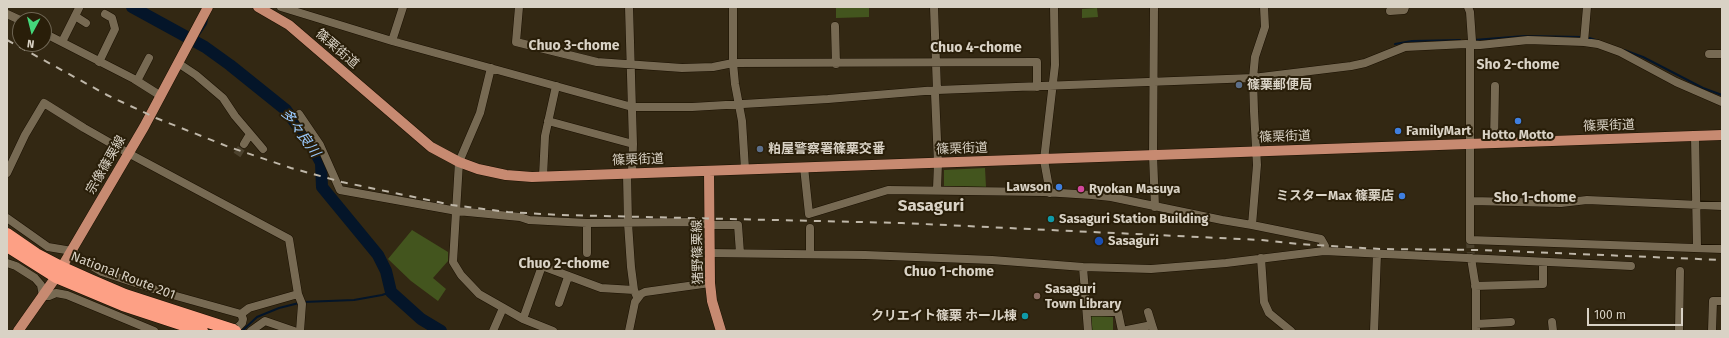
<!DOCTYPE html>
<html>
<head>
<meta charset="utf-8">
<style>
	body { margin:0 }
	#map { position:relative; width:1729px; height:338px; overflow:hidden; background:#332813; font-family:"Fira Sans",sans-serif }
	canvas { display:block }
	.frame { position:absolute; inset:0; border:8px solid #d9d2c5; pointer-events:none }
	.north { position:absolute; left:12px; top:12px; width:40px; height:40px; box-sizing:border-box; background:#291e09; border:1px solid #6f6654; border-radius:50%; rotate:187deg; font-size:11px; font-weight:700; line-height:16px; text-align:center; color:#d9d2c5 }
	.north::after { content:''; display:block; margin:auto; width:14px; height:18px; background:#44d77b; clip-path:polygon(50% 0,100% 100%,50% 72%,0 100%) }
	.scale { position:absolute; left:1587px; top:308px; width:96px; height:18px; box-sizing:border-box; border:2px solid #d9d2c5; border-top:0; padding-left:5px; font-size:12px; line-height:14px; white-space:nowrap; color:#d9d2c5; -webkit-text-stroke:3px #291e09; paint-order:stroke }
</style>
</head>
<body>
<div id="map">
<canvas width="1729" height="338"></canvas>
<div class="frame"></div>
<div class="north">N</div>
<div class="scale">100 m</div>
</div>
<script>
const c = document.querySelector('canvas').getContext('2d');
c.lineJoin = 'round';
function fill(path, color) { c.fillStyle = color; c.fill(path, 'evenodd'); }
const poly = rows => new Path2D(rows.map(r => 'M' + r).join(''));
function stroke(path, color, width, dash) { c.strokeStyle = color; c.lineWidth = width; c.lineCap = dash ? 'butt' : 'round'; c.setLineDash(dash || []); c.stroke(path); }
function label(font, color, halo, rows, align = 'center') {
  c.font = font + ' "Fira Sans","Noto Sans JP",sans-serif'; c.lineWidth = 4; c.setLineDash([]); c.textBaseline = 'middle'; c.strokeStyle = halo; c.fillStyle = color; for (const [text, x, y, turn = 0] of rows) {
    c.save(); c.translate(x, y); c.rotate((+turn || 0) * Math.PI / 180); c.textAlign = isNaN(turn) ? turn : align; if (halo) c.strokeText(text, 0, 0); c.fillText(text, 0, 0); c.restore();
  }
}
fill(poly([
	[836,7,869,7,869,17,836,18],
	[1097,8,1098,17,1082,18,1082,9],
	[985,168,986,187,944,186,944,170],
	[412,230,448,252,448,261,433,278,446,289,438,301,411,281,388,259],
	[1090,315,1113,317,1113,331,1091,331]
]), '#43551e');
stroke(poly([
	[1586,37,1599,41],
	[196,39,206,24,208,15],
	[1474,40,1525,36,1581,37],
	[1395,44,1412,41,1460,40],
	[1624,50,1643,57,1703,88,1722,95],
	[303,302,354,300,382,295,391,292],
	[242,331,257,317,279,308,299,303]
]), '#041529', 2);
stroke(poly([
	[132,7,205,47,230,65,286,110,312,146,321,163,322,187,378,255,386,271,391,292,421,319,441,331]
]), '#041529', 12);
stroke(poly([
	[237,155,244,144],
	[1470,240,1471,258]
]), '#4c422e', 8, [8, 4]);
const minor = poly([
	[281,7,392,41,632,107,692,107,828,99,937,90,1253,78,1351,66,1365,63,1405,47,1466,44,1480,45,1528,40,1584,42,1598,44,1620,52,1676,82,1722,102],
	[519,7,516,42,597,62,682,68,713,67,733,63,1037,62,1037,87],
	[629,7,633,144,632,173],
	[733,7,733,63,735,84,742,121,745,169],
	[934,7,937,90,935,93,938,163,937,189],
	[1154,7,1153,155,1155,207],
	[1468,7,1470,12,1472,41,1470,48,1470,240,1722,249],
	[1390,11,1404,10,1405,7],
	[7,14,20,20],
	[75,16,86,23],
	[835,26,836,64],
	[44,33,134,79,161,96],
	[392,41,403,7],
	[62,42,79,8],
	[1584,42,1587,7],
	[1709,54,1722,54],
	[99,62,115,29,112,18,105,14],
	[178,63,196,75,223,98,235,116,263,149],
	[491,68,480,113,459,162,453,262,461,275,479,294,523,319,553,331],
	[137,81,149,58],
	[299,114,320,145,340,190,457,211,520,217,529,220,587,223,695,222,710,225,738,225,740,253],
	[548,121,633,144],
	[1695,136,1697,247],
	[1494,143,1495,86],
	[244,144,250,134],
	[804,167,809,214,888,190,1044,192,1092,195,1111,197,1222,220,1252,225,1321,239,1325,246,1324,251],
	[7,173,25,135,44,103,84,128,128,153,289,239,298,294,302,304,300,331],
	[627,174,628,223,631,267,634,290,637,297],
	[543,176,545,136,556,86],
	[1050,193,1044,160,1055,65,1054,7],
	[1471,201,1561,203,1587,200,1722,206],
	[7,218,48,247,72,251,82,260,102,272,169,294,241,314],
	[587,223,587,253],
	[1252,225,1257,165,1254,111,1253,78,1255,57,1265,27,1264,7],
	[709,253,865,255,992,260,1083,267,1151,269,1226,263,1324,251,1631,266],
	[810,254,810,228],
	[1261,258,1264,302,1269,313,1291,331],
	[1471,258,1476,289,1476,331],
	[7,263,16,266,35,278,41,285,43,296,49,296,56,293,67,295,154,331],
	[1083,267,1088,331],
	[1475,286,1543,284,1543,262],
	[559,303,568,277],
	[1088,312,1118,312,1122,331,1152,325,1154,331],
	[1148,312,1152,325],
	[241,314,249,308,298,294],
	[523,319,542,266,601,288,634,290],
	[1552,322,1553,331],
	[1476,324,1511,322],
	[234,331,242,323,243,319,241,314],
	[251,331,265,321,294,331],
	[493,331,503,308],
	[629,331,635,302,641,294,645,292,710,283],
	[1374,331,1377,254],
	[1679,331,1680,271],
	[1712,331,1713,301,1722,301]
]);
const major = poly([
	[258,7,289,25,431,147,459,162,478,169,506,175,532,177,1722,135],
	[709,171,710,283,712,301,721,331],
	[18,331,56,277,144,127,208,7]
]);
const highway = poly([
	[7,234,36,254,61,267,90,280,125,295,233,330],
	[7,246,56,277,123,305,202,331]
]);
stroke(minor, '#1a1000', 9);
stroke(major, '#1a1000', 11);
stroke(highway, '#1a1000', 13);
stroke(minor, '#776a53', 8);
stroke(major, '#c78a71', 10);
stroke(highway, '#fda085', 12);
stroke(poly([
	[7,40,107,95,156,118,229,147,291,168,342,182,452,205,508,212,560,215,902,223,1262,240,1299,244,1380,249,1482,250,1722,260]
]), '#bfb7a9', 2, [7, 7]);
const highwayBridge = poly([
	[233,330,235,331]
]);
stroke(highwayBridge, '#1a1000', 13, []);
stroke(highwayBridge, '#fda085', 12);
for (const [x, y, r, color] of [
	[1239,85,4,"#5c6f8a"],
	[1518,121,4,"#3f7fe0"],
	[1398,131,4,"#3f7fe0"],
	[760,149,4,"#5c6f8a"],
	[1059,187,4,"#3f7fe0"],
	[1081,189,4,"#d1479c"],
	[1402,196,4,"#3f7fe0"],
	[1051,219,4,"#0f9aa8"],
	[1099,241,5,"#1a4fb4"],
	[1037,296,4,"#8d6e63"],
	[1025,316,4,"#0f9aa8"]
]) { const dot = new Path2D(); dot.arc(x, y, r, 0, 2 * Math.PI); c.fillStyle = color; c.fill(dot); stroke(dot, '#291e09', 1.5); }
label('13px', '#d9d2c5', '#291e09', [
	["篠栗街道",337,49,41],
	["篠栗街道",1609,126,-2],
	["篠栗街道",1285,137,-2],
	["篠栗街道",962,149,-2],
	["篠栗街道",638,160,-2],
	["宗像篠栗線",106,165,-60],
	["猪野篠栗線",698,252,-91],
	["National Route 201",123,276,21]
]);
label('bold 13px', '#d9d2c5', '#291e09', [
	["篠栗郵便局",1247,85],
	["FamilyMart",1406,131],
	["Hotto Motto",1518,135,"center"],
	["粕屋警察署篠栗交番",768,149],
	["Lawson",1051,187,"right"],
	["Ryokan Masuya",1089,189],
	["ミスターMax 篠栗店",1394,196,"right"],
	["Sasaguri Station Building",1059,219],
	["Sasaguri",1108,241],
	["Sasaguri",1045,289],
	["Town Library",1045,304],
	["クリエイト篠栗 ホール棟",1017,316,"right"]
], 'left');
label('bold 14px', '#d9d2c5', '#291e09', [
	["Chuo 3-chome",574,46],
	["Chuo 4-chome",976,48],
	["Sho 2-chome",1518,65],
	["Sho 1-chome",1535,198],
	["Chuo 2-chome",564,264],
	["Chuo 1-chome",949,272]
]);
label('italic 14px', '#9ac9fd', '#291e09', [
	["多々良川",300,133,54]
]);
label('bold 17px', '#d9d2c5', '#291e09', [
	["Sasaguri",931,206]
]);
</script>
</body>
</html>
